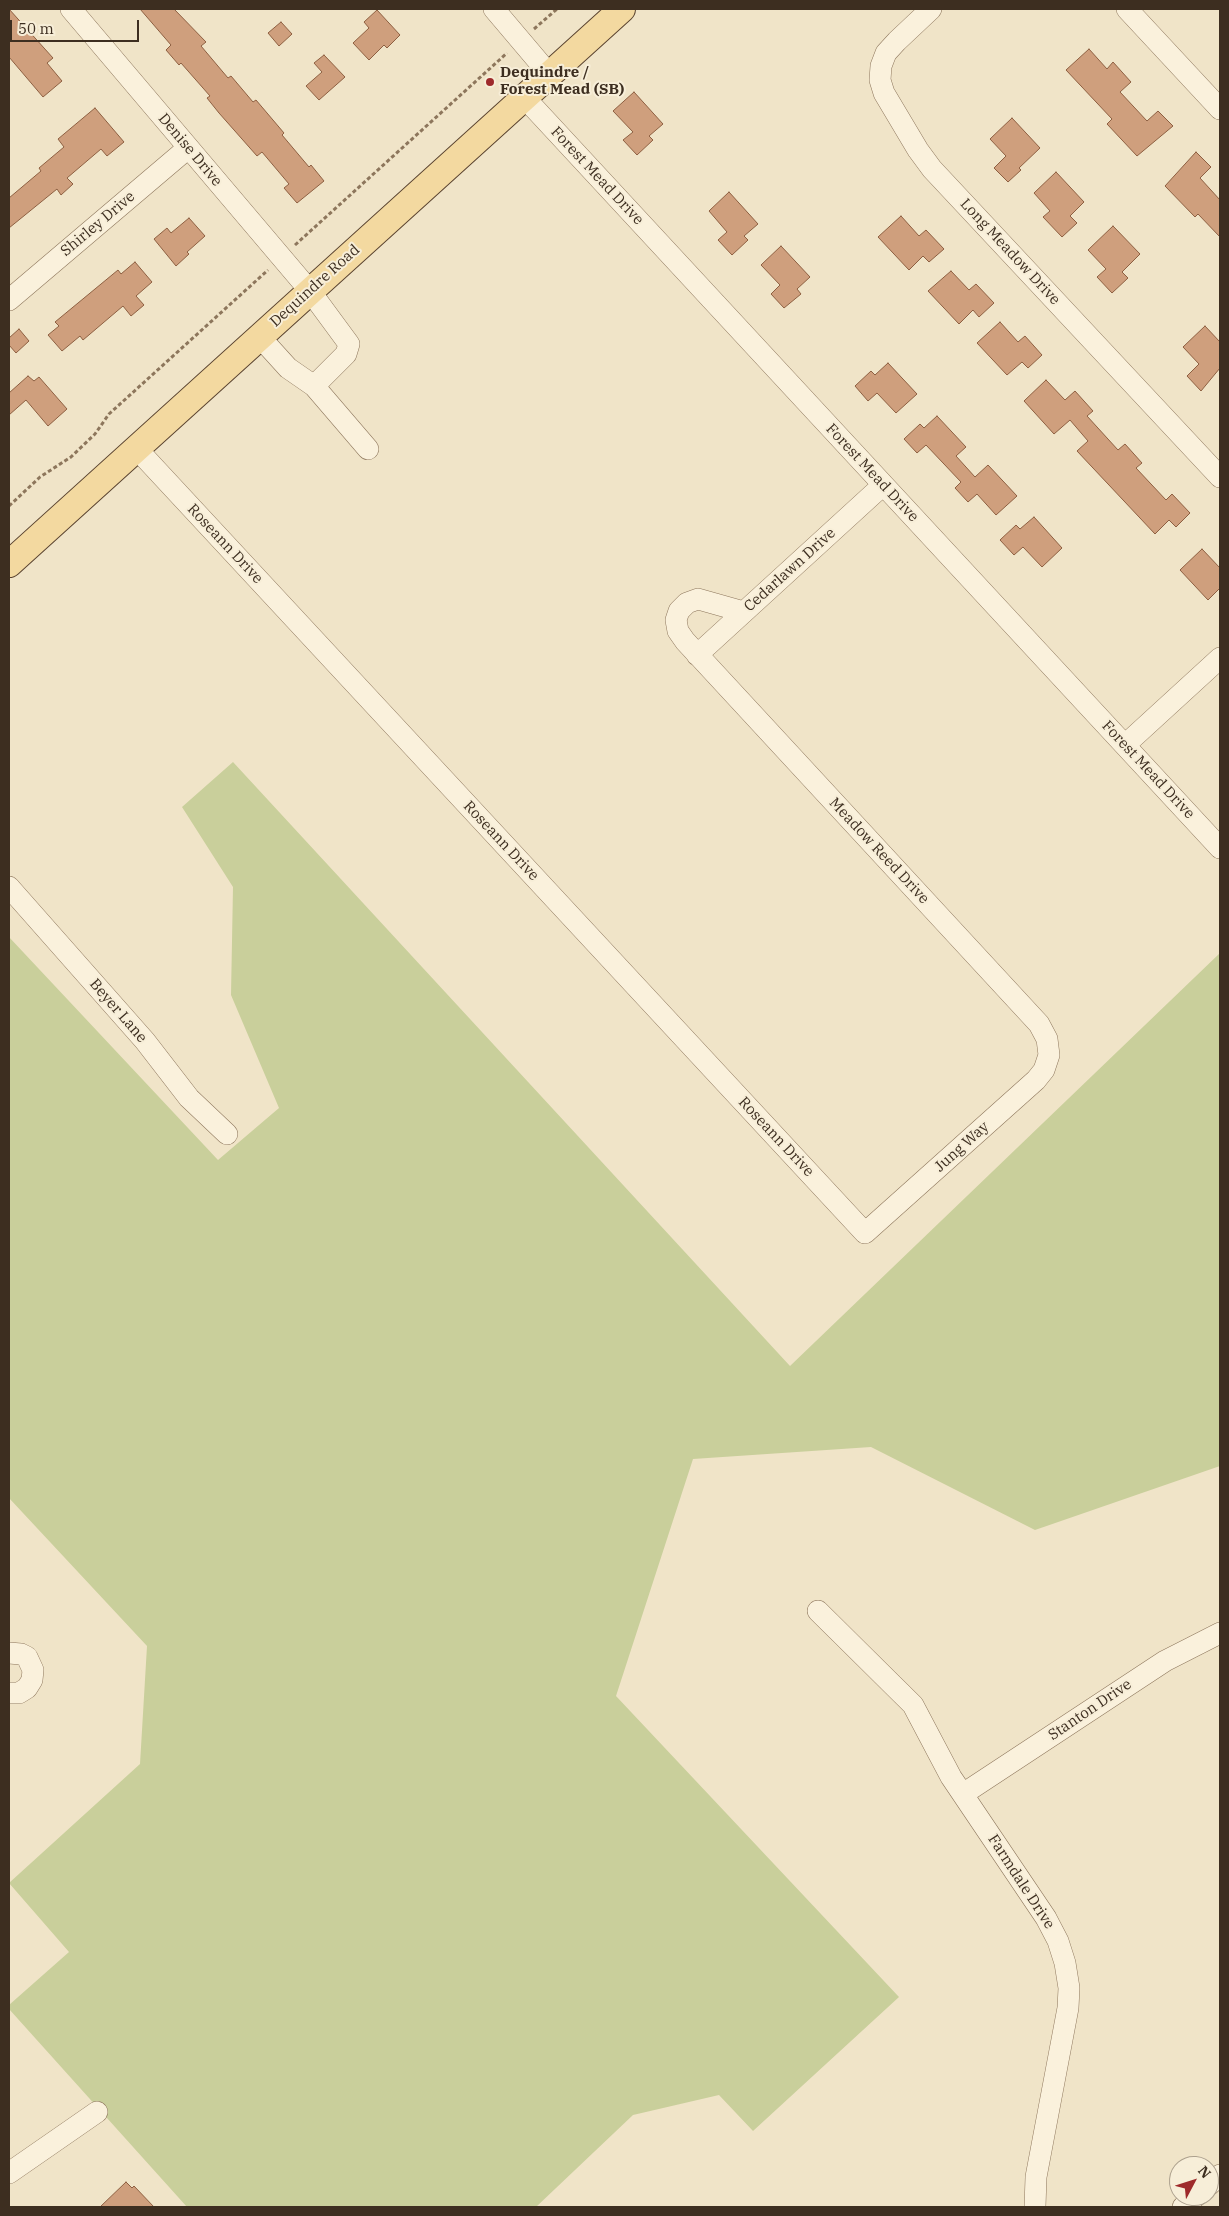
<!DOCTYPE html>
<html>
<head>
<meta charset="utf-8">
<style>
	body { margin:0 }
	#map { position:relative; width:1229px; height:2216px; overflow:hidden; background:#f0e4c8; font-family:"IBM Plex Serif",serif }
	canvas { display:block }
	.frame { position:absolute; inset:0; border:10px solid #3d2e20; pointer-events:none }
	.north { position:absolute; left:1169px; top:2156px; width:50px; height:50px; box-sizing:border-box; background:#f7eed8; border:1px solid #ada18e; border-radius:50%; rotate:50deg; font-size:14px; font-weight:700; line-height:20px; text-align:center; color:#3d2e20 }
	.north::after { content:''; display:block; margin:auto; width:18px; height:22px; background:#9e2a2b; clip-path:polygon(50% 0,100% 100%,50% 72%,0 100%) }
	.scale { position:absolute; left:10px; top:20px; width:129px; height:22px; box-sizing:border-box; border:2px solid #3d2e20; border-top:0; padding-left:6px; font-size:15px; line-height:18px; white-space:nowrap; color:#3d2e20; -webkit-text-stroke:4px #f7eed8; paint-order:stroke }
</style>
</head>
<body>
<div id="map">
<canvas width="1229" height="2216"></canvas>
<div class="frame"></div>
<div class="north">N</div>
<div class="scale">50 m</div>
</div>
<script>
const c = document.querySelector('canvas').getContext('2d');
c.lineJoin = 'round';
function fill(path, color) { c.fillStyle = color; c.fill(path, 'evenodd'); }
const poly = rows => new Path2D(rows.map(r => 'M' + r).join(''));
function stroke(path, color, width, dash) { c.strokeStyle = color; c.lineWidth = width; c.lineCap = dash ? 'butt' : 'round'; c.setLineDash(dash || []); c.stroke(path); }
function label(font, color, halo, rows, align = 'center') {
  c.font = font + ' "IBM Plex Serif",serif'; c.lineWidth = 4; c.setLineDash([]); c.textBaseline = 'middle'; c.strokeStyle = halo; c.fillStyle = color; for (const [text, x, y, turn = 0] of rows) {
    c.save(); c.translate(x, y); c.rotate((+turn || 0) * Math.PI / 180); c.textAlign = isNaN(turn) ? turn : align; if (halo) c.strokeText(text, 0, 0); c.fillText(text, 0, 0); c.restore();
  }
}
fill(poly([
	[233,762,790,1366,1220,953,1220,1466,1035,1530,871,1447,693,1459,616,1696,899,1997,753,2131,719,2095,633,2115,536,2207,187,2207,9,2009,9,2005,69,1952,9,1883,140,1764,147,1646,9,1498,9,937,218,1160,279,1108,231,995,233,887,182,807]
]), '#c9cf9b');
const building = poly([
	[9,9,53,58,47,63,62,81,43,97,9,57,9,9],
	[140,9,174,9,206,42,201,46,228,78,231,76,253,102,256,100,284,133,282,135,309,167,311,165,324,181,297,203,284,188,289,184,262,152,257,156,219,113,207,98,210,96,181,63,179,65,166,50,171,45,140,9],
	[377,10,400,35,387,48,384,45,369,60,353,43,369,28,364,22,377,10],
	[281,22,292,34,279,46,268,33,281,22],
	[1089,49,1107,69,1113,62,1131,82,1120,92,1147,121,1158,111,1173,126,1137,156,1107,124,1112,119,1066,70,1089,49],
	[324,55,345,77,319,100,306,86,322,72,314,63,324,55],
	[634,92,663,124,649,136,653,140,637,155,623,140,633,132,613,111,634,92],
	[95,108,124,142,107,156,101,149,67,178,73,184,61,195,57,189,9,228,9,198,41,171,39,168,64,147,58,139,95,108],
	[1012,118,1040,148,1019,168,1021,170,1008,182,994,168,1006,156,990,139,1012,118],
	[1196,152,1211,167,1200,178,1220,200,1220,237,1198,214,1195,217,1165,186,1196,152],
	[1056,172,1084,202,1070,216,1077,223,1062,237,1043,217,1050,211,1034,193,1056,172],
	[729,192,758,224,744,236,748,240,732,255,718,240,727,232,709,211,729,192],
	[901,216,919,236,926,230,944,249,929,262,923,256,909,270,878,237,901,216],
	[189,218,205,236,187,252,189,254,176,266,154,239,167,228,171,233,189,218],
	[1113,226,1140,254,1122,272,1128,278,1112,293,1097,277,1106,269,1088,250,1113,226],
	[781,246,810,277,797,289,801,294,784,308,771,294,780,285,761,265,781,246],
	[135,262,152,282,136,296,144,305,131,316,123,306,83,340,80,336,62,351,48,335,59,326,55,322,118,270,121,274,135,262],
	[951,271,969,290,976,284,994,303,979,317,973,310,959,324,928,291,951,271],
	[1000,322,1018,342,1025,336,1042,355,1028,368,1022,362,1007,375,977,343,1000,322],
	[1205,326,1220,342,1220,368,1201,391,1187,376,1199,364,1183,347,1205,326],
	[19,329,29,341,16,353,9,345,9,338,19,329],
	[888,363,917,394,896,413,877,393,868,401,855,386,871,371,875,375,888,363],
	[28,376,34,381,39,377,67,409,48,426,26,400,9,415,9,393,28,376],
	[1046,380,1065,400,1075,391,1093,411,1087,416,1118,450,1125,444,1142,463,1136,468,1166,500,1172,494,1190,513,1176,527,1169,520,1155,534,1077,451,1088,441,1070,420,1054,434,1024,401,1046,380],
	[937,416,966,447,956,456,975,477,988,465,1017,496,996,515,977,494,968,502,955,488,961,482,926,445,917,453,904,439,920,424,924,428,937,416],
	[1034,517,1062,548,1042,567,1023,547,1014,555,1000,540,1016,525,1020,529,1034,517],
	[1202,549,1220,568,1220,588,1208,600,1180,570,1202,549],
	[126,2182,132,2188,134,2186,154,2207,100,2207,126,2182]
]);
fill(building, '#cf9f7d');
stroke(building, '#8d5f41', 1);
const minor = poly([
	[71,9,310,291,349,344,346,354,314,386,288,368,259,336],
	[494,9,549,74],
	[931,9,897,41,886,53,881,66,880,80,884,93,918,150,932,169,1220,477],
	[1127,9,1220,109],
	[524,97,1220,848],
	[9,300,188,148],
	[314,386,368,449],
	[136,448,865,1233,1036,1080,1044,1070,1049,1055,1047,1039,1039,1024,685,641,678,631,676,620,679,611,687,603,698,599,744,612],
	[697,655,883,485],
	[1125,745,1220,658],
	[9,887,145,1041,189,1098,227,1134],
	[818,1611,913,1705,951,1777,1046,1918,1058,1941,1065,1963,1069,1988,1068,2008,1036,2177,1035,2207],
	[9,1653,21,1654,27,1657,33,1670,32,1680,27,1688,19,1693,9,1693],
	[963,1794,1165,1661,1220,1633],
	[9,2173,97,2112],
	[1209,2185,1220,2175],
	[1183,2207,1196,2196]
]);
const major = poly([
	[9,564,622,9]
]);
stroke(minor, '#8d765c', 22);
stroke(major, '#5b4430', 28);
stroke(poly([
	[534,29,557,9],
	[295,245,507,53],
	[9,506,40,477,71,457,95,434,109,414,268,270]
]), '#8d765c', 3, [4, 2.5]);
stroke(minor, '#faf1dc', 21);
stroke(major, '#f3d9a0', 26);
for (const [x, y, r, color] of [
	[490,82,5,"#9e2a2b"]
]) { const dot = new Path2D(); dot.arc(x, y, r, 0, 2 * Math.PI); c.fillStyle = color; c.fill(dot); stroke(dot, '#f7eed8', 2); }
label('bold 15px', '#3d2e20', '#f7eed8', [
	["Dequindre /",500,73],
	["Forest Mead (SB)",500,90]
], 'left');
label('15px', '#3d2e20', '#f7eed8', [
	["Denise Drive",190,150,50],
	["Forest Mead Drive",597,176,47],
	["Shirley Drive",98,224,-40],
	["Long Meadow Drive",1010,252,47],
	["Dequindre Road",315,286,-42],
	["Forest Mead Drive",872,473,47],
	["Roseann Drive",225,544,47],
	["Cedarlawn Drive",790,570,-42],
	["Forest Mead Drive",1148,770,47],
	["Roseann Drive",501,841,47],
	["Meadow Reed Drive",879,851,47],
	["Beyer Lane",118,1011,49],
	["Roseann Drive",776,1137,47],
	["Jung Way",962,1147,-42],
	["Stanton Drive",1090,1710,-34],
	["Farmdale Drive",1021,1882,57]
]);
</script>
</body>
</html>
